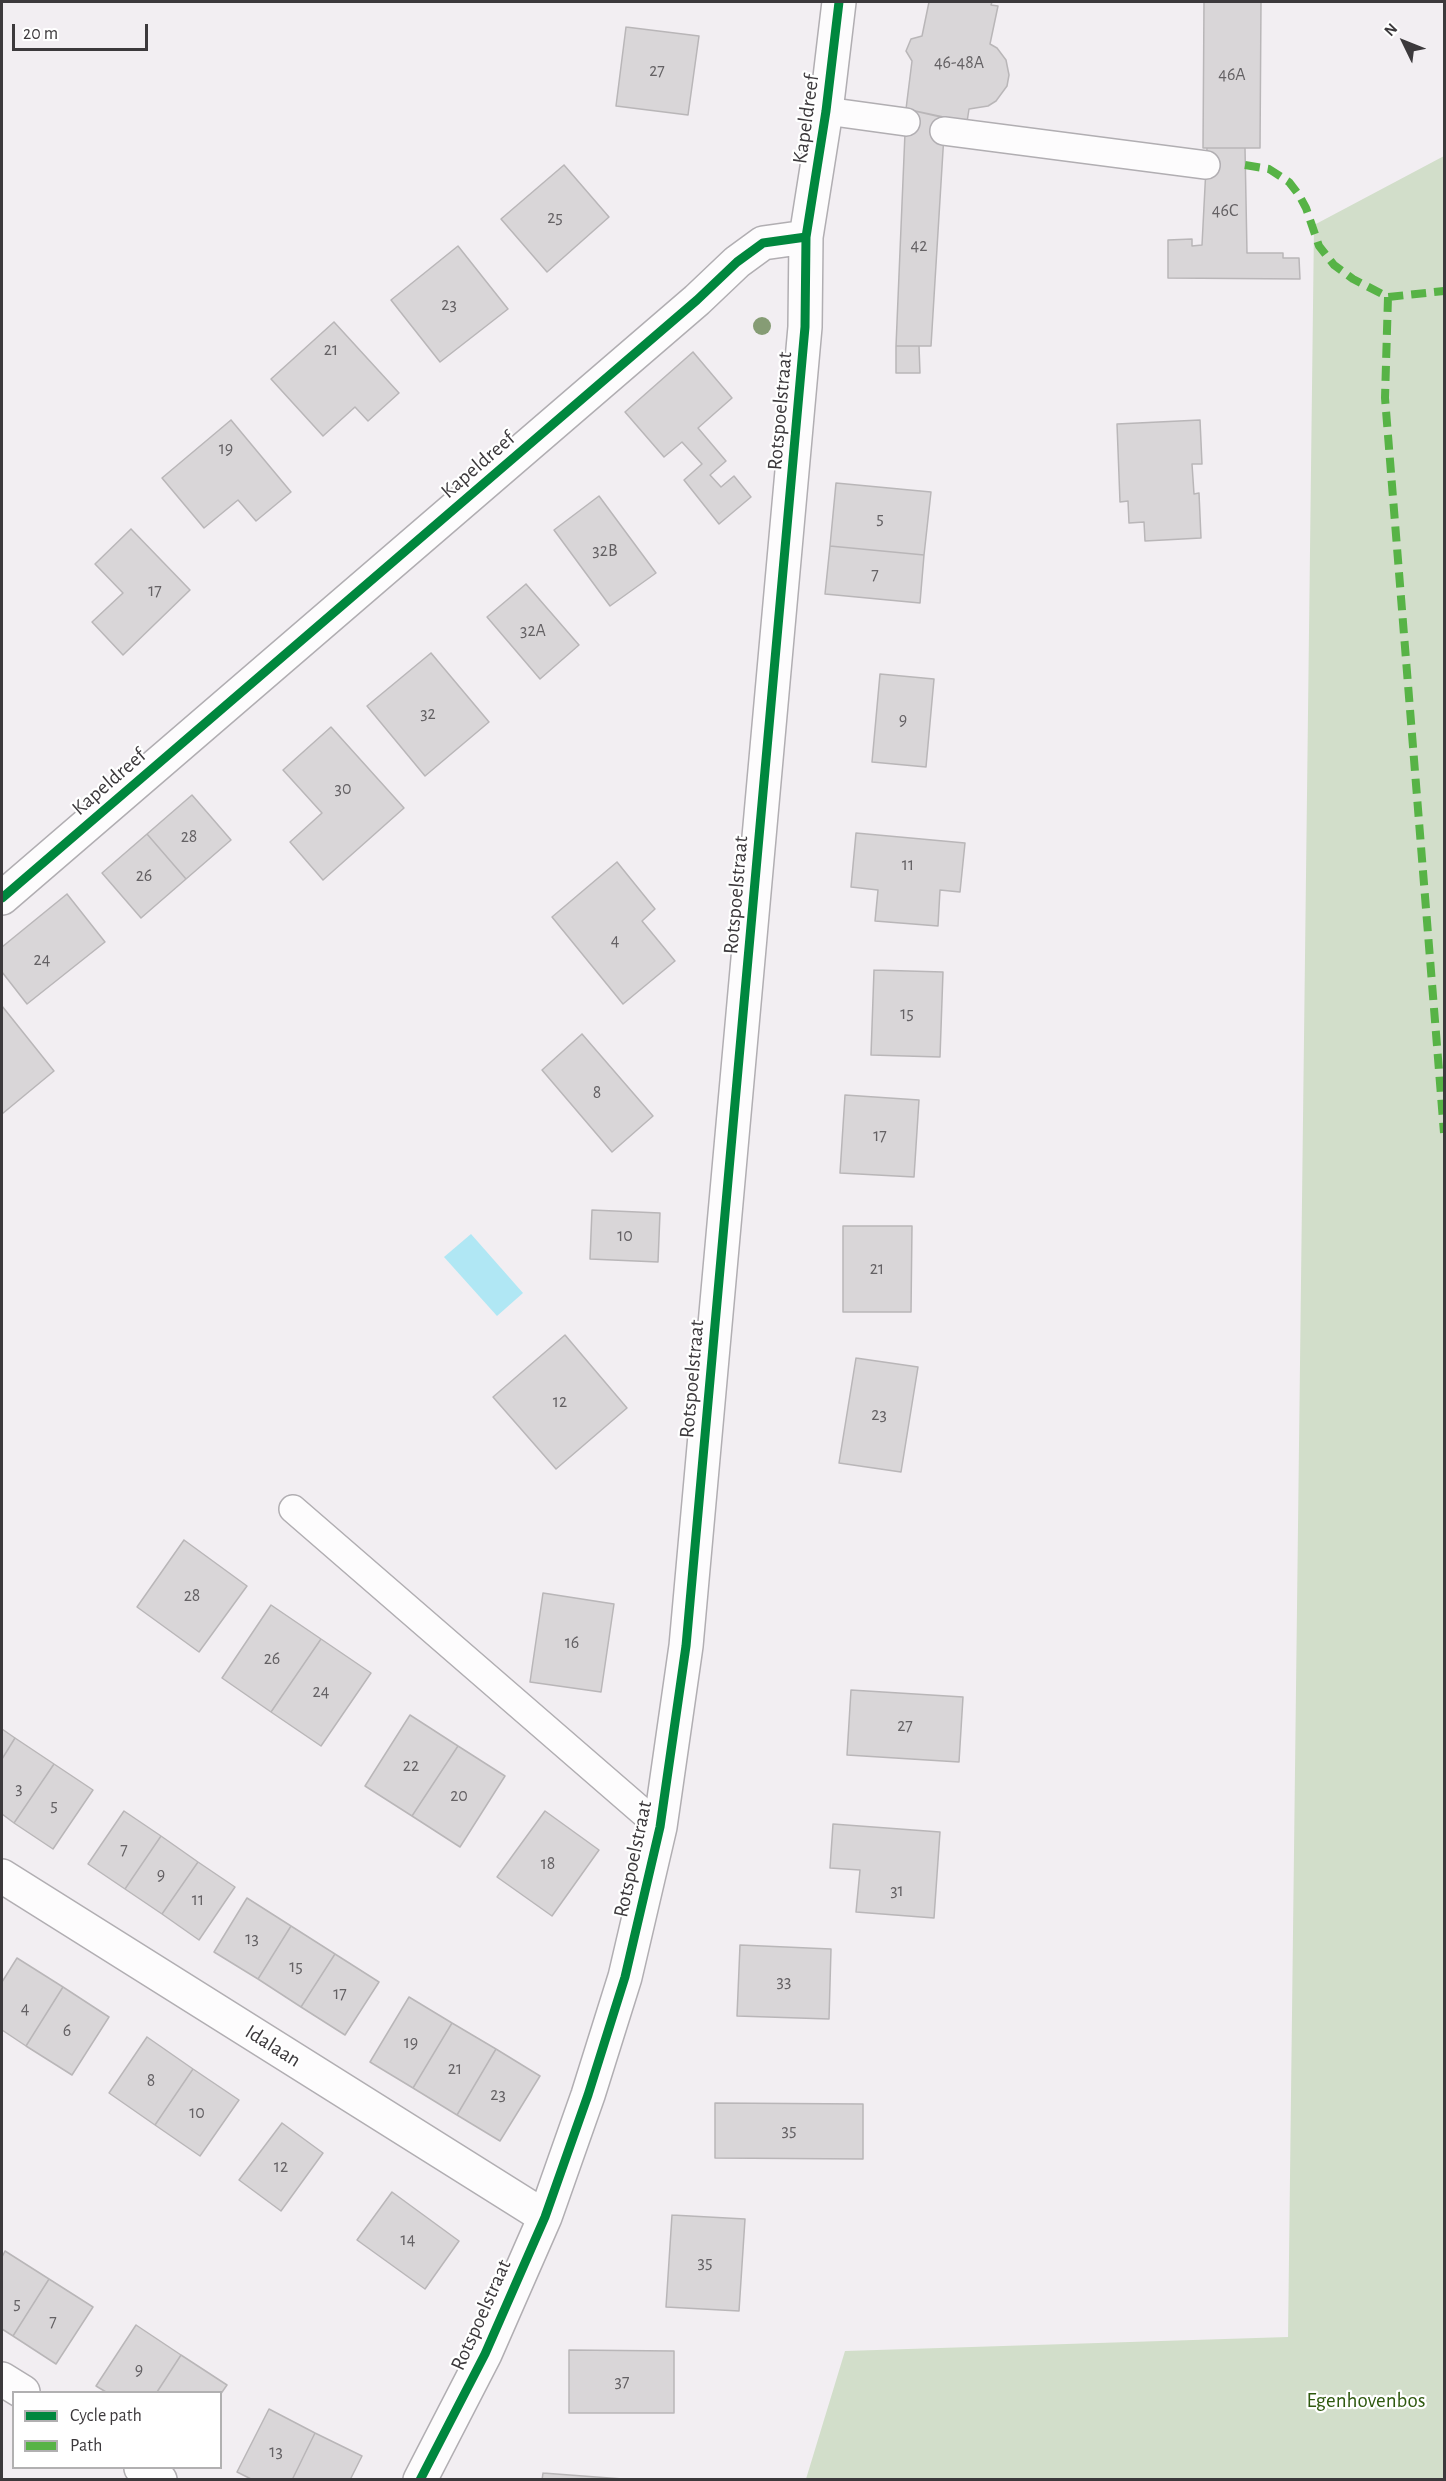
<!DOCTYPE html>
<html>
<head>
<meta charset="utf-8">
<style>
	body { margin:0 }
	#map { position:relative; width:1446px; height:2481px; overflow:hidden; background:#f2eef2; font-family:"Alegreya Sans",sans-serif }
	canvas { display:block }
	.frame { position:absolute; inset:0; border:3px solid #3c393c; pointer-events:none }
	.legend { position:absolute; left:12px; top:2391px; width:210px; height:78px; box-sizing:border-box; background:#fff; border:2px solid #b1b0b1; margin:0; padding:8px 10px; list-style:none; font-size:18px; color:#3c393c }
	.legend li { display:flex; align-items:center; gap:12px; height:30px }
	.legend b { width:30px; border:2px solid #b1b0b1 }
	.north { position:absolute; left:1374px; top:12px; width:60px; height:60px; -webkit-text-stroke:4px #fff; paint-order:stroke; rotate:313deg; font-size:16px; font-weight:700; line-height:24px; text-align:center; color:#3c393c }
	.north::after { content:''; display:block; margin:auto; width:21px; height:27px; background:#3c393c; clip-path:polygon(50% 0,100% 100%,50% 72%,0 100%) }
	.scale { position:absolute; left:12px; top:24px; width:136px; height:27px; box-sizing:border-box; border:3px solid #3c393c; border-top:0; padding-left:8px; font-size:18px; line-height:21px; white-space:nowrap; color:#3c393c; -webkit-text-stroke:4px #fff; paint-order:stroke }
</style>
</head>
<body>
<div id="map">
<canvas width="1446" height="2481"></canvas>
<div class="frame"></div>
<ul class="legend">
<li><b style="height:8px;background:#00873e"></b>Cycle path</li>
<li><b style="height:8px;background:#57b346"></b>Path</li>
</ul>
<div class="north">N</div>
<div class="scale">20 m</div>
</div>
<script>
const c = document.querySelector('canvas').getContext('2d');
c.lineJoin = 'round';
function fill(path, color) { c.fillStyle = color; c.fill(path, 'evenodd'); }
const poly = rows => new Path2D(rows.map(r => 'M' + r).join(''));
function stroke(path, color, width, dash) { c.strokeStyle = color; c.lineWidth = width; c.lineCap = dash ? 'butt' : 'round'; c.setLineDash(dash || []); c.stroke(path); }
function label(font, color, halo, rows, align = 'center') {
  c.font = font + ' "Alegreya Sans",sans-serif'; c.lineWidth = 4.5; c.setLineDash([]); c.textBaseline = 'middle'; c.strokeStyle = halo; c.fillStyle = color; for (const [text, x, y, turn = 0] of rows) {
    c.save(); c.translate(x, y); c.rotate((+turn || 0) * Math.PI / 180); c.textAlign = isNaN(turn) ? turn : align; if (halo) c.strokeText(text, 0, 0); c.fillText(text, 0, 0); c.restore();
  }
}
fill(poly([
	[1444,156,1444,2479,806,2479,845,2351,1288,2337,1314,225]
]), '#d2deca');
fill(poly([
	[471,1234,523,1293,497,1316,444,1257]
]), '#b0e7f4');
const building = poly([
	[929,2,992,2,991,5,998,6,990,44,997,48,1006,60,1009,75,1007,86,996,101,988,106,969,109,967,122,906,109,912,61,906,51,911,39,922,36,929,2],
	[1204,2,1261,2,1260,148,1203,148,1204,2],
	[626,27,699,36,688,115,616,106,626,27],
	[906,109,945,118,931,346,896,346,906,109],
	[1207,148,1245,148,1247,253,1283,253,1283,258,1299,258,1300,279,1168,278,1168,240,1192,239,1192,246,1202,245,1207,148],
	[564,165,609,217,547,272,501,219,564,165],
	[458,246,508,309,440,362,391,300,458,246],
	[334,322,399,393,368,421,355,407,323,436,271,379,334,322],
	[896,346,919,346,920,373,896,373,896,346],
	[693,352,732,398,698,428,726,461,710,475,721,487,734,476,751,497,719,524,684,480,702,464,682,442,664,457,625,412,693,352],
	[231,420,291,492,256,521,238,500,204,528,162,478,231,420],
	[1200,420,1202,464,1192,464,1194,494,1199,493,1201,538,1145,541,1144,522,1129,523,1128,501,1120,502,1117,424,1200,420],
	[836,483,931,492,924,555,830,546,836,483],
	[599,496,656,573,610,606,554,530,599,496],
	[131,529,190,590,123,655,92,622,123,593,95,564,131,529],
	[830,546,924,555,920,603,825,594,830,546],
	[526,584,579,645,540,679,487,617,526,584],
	[431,653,489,722,425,776,367,706,431,653],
	[880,674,934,679,926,767,872,762,880,674],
	[331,727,404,808,323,880,290,842,322,813,283,770,331,727],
	[192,795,231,840,186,879,147,834,192,795],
	[856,833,965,843,960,892,940,890,938,926,875,921,878,890,851,887,856,833],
	[147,834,186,879,141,918,102,873,147,834],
	[617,862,655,909,642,921,675,961,623,1004,552,917,617,862],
	[67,894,105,942,27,1004,2,972,2,947,67,894],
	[874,970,943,972,940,1057,871,1055,874,970],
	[2,1006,54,1071,2,1114,2,1006],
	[582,1034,653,1116,612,1152,542,1070,582,1034],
	[845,1095,919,1100,914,1177,840,1173,845,1095],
	[592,1210,660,1213,658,1262,590,1259,592,1210],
	[843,1226,912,1226,911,1312,843,1312,843,1226],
	[565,1335,627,1408,556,1469,493,1397,565,1335],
	[856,1358,918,1367,901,1472,839,1463,856,1358],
	[184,1540,247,1586,199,1652,137,1607,184,1540],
	[543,1593,614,1604,601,1692,530,1682,543,1593],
	[271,1605,321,1639,271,1712,222,1678,271,1605],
	[321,1639,371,1673,321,1746,271,1712,321,1639],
	[851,1690,963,1697,959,1762,847,1755,851,1690],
	[410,1715,458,1746,412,1816,365,1786,410,1715],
	[2,1729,15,1738,2,1759,2,1729],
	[15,1738,54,1764,14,1823,2,1814,2,1759,15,1738],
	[458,1746,505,1776,460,1847,412,1816,458,1746],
	[54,1764,93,1790,53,1849,14,1823,54,1764],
	[124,1811,161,1836,125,1889,88,1864,124,1811],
	[545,1811,599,1850,552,1916,497,1877,545,1811],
	[833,1824,940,1832,934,1918,856,1912,860,1870,830,1868,833,1824],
	[161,1836,198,1862,162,1914,125,1889,161,1836],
	[198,1862,235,1887,199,1940,162,1914,198,1862],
	[247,1898,291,1926,258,1979,214,1952,247,1898],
	[291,1926,335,1954,301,2007,258,1979,291,1926],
	[740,1945,831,1949,829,2019,737,2016,740,1945],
	[335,1954,379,1982,345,2035,301,2007,335,1954],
	[17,1958,63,1987,26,2046,2,2030,2,1982,17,1958],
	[63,1987,109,2017,72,2075,26,2046,63,1987],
	[409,1997,452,2023,413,2088,370,2062,409,1997],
	[452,2023,496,2049,457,2115,413,2088,452,2023],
	[147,2037,193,2069,155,2125,109,2093,147,2037],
	[496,2049,540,2076,500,2141,457,2115,496,2049],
	[193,2069,239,2100,200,2156,155,2125,193,2069],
	[715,2103,863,2104,863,2159,715,2158,715,2103],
	[282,2123,323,2153,281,2211,239,2180,282,2123],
	[392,2192,459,2241,425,2289,357,2240,392,2192],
	[672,2215,745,2219,739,2311,666,2307,672,2215],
	[5,2251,49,2279,13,2336,2,2329,2,2257,5,2251],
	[49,2279,93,2307,56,2364,13,2336,49,2279],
	[136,2325,181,2355,157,2392,106,2392,96,2386,136,2325],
	[569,2350,674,2351,674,2413,569,2413,569,2350],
	[181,2355,227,2385,220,2395,220,2392,157,2392,181,2355],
	[269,2409,315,2433,292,2480,253,2480,237,2472,269,2409],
	[315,2433,362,2456,350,2480,292,2480,315,2433],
	[543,2473,623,2479,623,2480,542,2480,543,2473]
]);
fill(building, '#d9d6d8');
stroke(building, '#b9b6b8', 1.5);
const service = poly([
	[826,111,906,122],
	[944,131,1206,165],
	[293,1509,660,1827]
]);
const minor = poly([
	[2,898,697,300,737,262,763,243,806,237],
	[2,1876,545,2217],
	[2,2379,23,2392],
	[141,2468,160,2480],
	[420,2480,485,2354,545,2217,588,2095,625,1977,660,1827,686,1646,805,327,806,237,826,111,839,2]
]);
stroke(service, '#b1aeb2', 30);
stroke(minor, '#b1aeb2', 36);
stroke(service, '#fdfcfd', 27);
stroke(minor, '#fdfcfd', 33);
stroke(poly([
	[1245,165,1269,169,1289,182,1299,195,1306,208,1319,246,1334,265,1353,279,1388,297,1444,291],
	[1388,297,1385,398,1444,1133]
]), '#57b346', 8, [15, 8]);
stroke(poly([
	[2,898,697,300,737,262,763,243,806,237],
	[420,2480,485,2354,545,2217,588,2095,625,1977,660,1827,686,1646,805,327,806,237,826,111,839,2]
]), '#00873e', 9);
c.fillStyle = '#869c75';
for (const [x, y] of [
	[762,326]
]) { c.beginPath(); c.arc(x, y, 9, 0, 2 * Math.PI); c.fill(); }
label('18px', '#646164', null, [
	["46-48A",959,63],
	["27",657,71],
	["46A",1232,75],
	["46C",1225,211],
	["25",555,218],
	["42",919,246],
	["23",449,305],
	["21",331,350],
	["19",226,449],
	["5",880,519],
	["32B",605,551],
	["7",875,575],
	["17",155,591],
	["32A",533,631],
	["32",428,714],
	["9",903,720],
	["30",343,789],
	["28",189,837],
	["11",908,865],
	["26",144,876],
	["4",615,941],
	["24",42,960],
	["15",907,1014],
	["8",597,1093],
	["17",880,1136],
	["10",625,1236],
	["21",877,1269],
	["12",560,1402],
	["23",879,1415],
	["28",192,1596],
	["16",572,1643],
	["26",272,1659],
	["24",321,1692],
	["27",905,1726],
	["22",411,1766],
	["3",19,1789],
	["20",459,1796],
	["5",54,1806],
	["7",124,1850],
	["18",548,1864],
	["9",161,1875],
	["31",897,1891],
	["11",198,1900],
	["13",252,1939],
	["15",296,1967],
	["33",784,1982],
	["17",340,1994],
	["4",25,2009],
	["6",67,2031],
	["19",411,2043],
	["21",455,2069],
	["8",151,2081],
	["23",498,2095],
	["10",197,2113],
	["35",789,2131],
	["12",281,2167],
	["14",408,2240],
	["35",705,2263],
	["5",17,2304],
	["7",53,2322],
	["9",139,2370],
	["37",622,2382],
	["13",276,2452]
]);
label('21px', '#3c393c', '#fff', [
	["Kapeldreef",806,119,-82],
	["Rotspoelstraat",780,411,-85],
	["Kapeldreef",478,465,-41],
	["Kapeldreef",109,782,-41],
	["Rotspoelstraat",736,895,-85],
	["Rotspoelstraat",692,1379,-85],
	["Rotspoelstraat",633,1859,-78],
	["Idalaan",273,2046,32],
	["Rotspoelstraat",481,2315,-66]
]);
label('21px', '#2e590f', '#fff', [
	["Egenhovenbos",1366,2401]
]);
</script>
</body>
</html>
